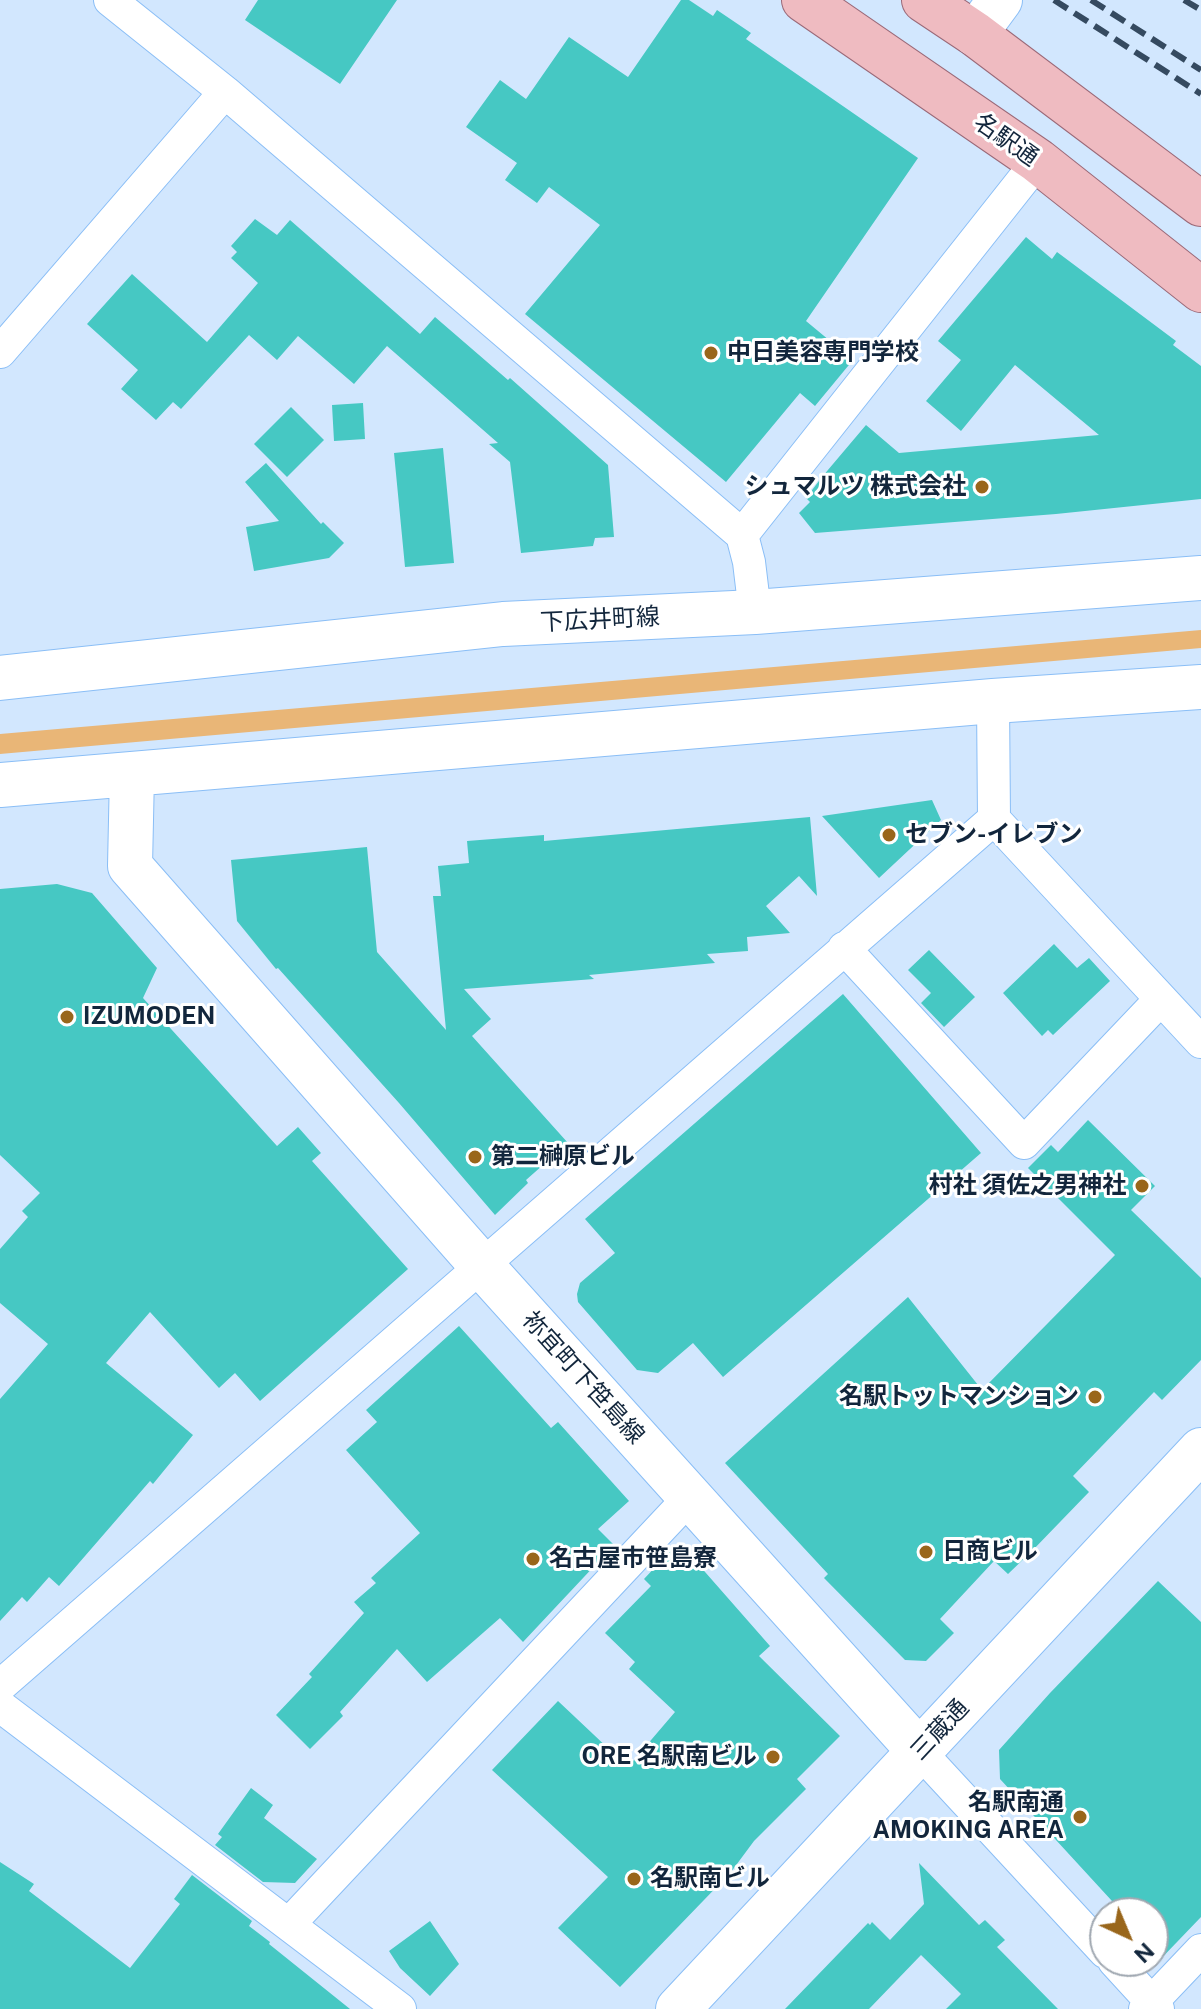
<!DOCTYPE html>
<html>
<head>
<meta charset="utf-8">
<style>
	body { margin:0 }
	#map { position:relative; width:1201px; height:2009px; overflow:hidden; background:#d2e7fe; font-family:"Public Sans",sans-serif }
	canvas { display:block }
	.north { position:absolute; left:1089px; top:1897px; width:80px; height:80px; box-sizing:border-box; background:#fff; border:2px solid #a0a8b1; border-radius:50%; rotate:136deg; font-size:22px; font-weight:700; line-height:32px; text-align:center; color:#12263c }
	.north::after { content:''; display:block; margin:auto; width:28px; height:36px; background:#99661b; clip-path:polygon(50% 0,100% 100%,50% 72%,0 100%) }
</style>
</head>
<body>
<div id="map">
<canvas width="1201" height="2009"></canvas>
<div class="north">N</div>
</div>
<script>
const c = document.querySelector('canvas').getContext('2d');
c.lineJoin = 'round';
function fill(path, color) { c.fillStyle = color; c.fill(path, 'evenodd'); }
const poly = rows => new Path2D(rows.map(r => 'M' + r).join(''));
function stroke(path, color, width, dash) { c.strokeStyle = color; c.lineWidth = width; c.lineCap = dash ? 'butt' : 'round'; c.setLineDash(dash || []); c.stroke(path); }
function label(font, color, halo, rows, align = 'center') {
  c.font = font + ' "Public Sans","Noto Sans JP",sans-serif'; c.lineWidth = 6; c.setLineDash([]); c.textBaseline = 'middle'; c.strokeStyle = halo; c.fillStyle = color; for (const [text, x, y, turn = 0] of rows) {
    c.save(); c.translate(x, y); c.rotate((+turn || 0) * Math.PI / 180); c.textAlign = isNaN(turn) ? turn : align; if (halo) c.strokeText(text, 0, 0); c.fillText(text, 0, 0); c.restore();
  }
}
fill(poly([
	[1201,630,1201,648,0,754,0,734]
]), '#e9b677');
fill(poly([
	[258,0,397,0,340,84,245,20],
	[681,0,689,0,713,16,717,10,751,33,746,39,918,158,806,321,853,360,815,406,800,393,726,482,525,314,600,225,549,187,537,203,505,180,517,163,466,127,500,80,526,99,569,37,628,77],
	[255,219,277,235,290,220,420,334,435,317,508,380,510,378,608,465,614,537,595,538,593,546,521,553,510,462,489,444,498,443,387,346,354,384,298,336,277,360,249,335,181,409,173,402,156,420,121,389,138,370,87,324,132,274,207,342,258,283,231,258,237,252,231,246],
	[1026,237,1052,259,1057,252,1176,341,1173,345,1201,366,1201,499,1056,514,815,533,799,513,810,502,806,498,822,477,866,425,899,453,1099,435,1015,365,961,431,926,401,961,360,938,341],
	[363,403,365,439,334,441,332,405],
	[291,407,324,440,287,477,254,444],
	[443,448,454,563,405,567,394,453],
	[266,463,321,524,323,522,344,543,329,558,254,571,246,527,279,521,245,482],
	[932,800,941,820,879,878,822,816],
	[810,817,817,896,799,876,766,906,790,933,747,937,748,951,707,954,715,963,589,975,594,979,464,989,491,1019,472,1036,568,1143,526,1180,528,1183,495,1215,399,1103,278,968,276,969,237,921,231,860,367,847,377,952,446,1030,433,896,441,896,438,866,469,863,467,841,544,835,544,841],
	[57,884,92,893,157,968,143,998,277,1146,298,1127,321,1153,312,1161,408,1269,260,1401,235,1373,219,1388,150,1312,106,1363,193,1435,153,1484,150,1481,59,1586,49,1577,27,1602,22,1597,0,1621,0,1399,48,1344,0,1303,0,1249,28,1217,22,1211,40,1193,0,1155,0,889],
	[1054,944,1077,968,1089,958,1110,981,1053,1035,1048,1030,1042,1036,1003,993],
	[929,950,975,997,944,1027,921,1003,931,993,908,970],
	[843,994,981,1153,723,1377,693,1343,658,1373,637,1370,578,1302,577,1294,580,1283,615,1253,585,1219],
	[1088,1120,1155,1186,1131,1210,1201,1278,1201,1360,1162,1400,1154,1392,1073,1476,1089,1492,1031,1552,1008,1574,994,1561,940,1619,954,1633,926,1661,905,1660,824,1578,828,1574,725,1463,908,1297,982,1390,1115,1255,1028,1168,1051,1145,1058,1152],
	[459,1326,551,1428,558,1422,629,1501,598,1529,614,1545,523,1642,500,1618,427,1682,397,1649,340,1712,343,1716,310,1749,276,1715,312,1677,309,1674,364,1613,354,1602,376,1583,371,1578,420,1533,346,1450,377,1422,366,1410],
	[684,1548,770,1646,759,1656,840,1736,797,1779,806,1789,754,1841,731,1872,620,1987,558,1928,608,1877,492,1770,558,1701,628,1767,675,1712,629,1669,635,1662,605,1633,651,1586,644,1579,672,1549],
	[1158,1581,1201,1622,1201,1917,1153,1967,1153,1913,1123,1913,1000,1779,999,1750,1050,1693],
	[251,1788,273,1805,264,1818,317,1859,295,1883,263,1882,215,1845,222,1837,218,1834],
	[0,1862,34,1884,29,1891,130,1968,180,1904,174,1899,192,1875,252,1921,249,1926,270,1942,269,1944,350,2009,0,2009],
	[919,1863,979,1925,985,1920,1005,1940,997,1947,1058,2009,946,2009,961,1994,921,1955,869,2009,785,2009,868,1923,870,1925,872,1922,890,1940,924,1904],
	[430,1921,459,1964,430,1996,400,1968,389,1951]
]), '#46c8c3');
const street = poly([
	[110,0,225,92,742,535,749,562,755,612],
	[0,352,225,92],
	[742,535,1038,161],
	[993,701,994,819,1201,1042],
	[844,948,1024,1143,1160,1000],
	[0,1686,994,819],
	[0,1706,400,2009],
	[920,1752,1105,1952],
	[290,1923,690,1497],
	[1114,1961,1158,2009],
	[1145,2009,1201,1950]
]);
const secondary = poly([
	[975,34,1000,0],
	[0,678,503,624,755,612,1201,578],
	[132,774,130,866,481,1265,920,1752],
	[0,785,993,701,1201,687],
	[678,2009,1201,1450]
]);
const primary = poly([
	[804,0,1038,161,1201,290],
	[924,0,975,34,1201,204]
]);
stroke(street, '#8abef6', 34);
stroke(secondary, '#8abef6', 46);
stroke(primary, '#9a6978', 46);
stroke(street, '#fff', 32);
stroke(secondary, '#fff', 44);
stroke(primary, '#efbbc1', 44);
stroke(poly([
	[1054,0,1201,94],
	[1091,0,1201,70],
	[1184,0,1201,10]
]), '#354a60', 6, [16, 8]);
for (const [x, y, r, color] of [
	[711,353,8,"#99661b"],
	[982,487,8,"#99661b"],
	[889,835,8,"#99661b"],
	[67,1017,8,"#99661b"],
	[475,1157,8,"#99661b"],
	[1142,1186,8,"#99661b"],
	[1095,1397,8,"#99661b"],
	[926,1552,8,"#99661b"],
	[533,1559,8,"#99661b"],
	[773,1757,8,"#99661b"],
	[1080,1817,8,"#99661b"],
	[634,1879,8,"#99661b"]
]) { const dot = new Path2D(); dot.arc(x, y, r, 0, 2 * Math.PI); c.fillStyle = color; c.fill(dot); stroke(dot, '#fff', 3); }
label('24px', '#12263c', '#fff', [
	["名駅通",1006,140,35],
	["下広井町線",600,620,-3],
	["祢宜町下笹島線",583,1378,48],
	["三蔵通",940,1730,-47]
]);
label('bold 24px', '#12263c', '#fff', [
	["中日美容専門学校",727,353],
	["シュマルツ 株式会社",966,487,"right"],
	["セブン-イレブン",905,835],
	["IZUMODEN",83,1017],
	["第二榊原ビル",491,1157],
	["村社 須佐之男神社",1126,1186,"right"],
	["名駅トットマンション",1079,1397,"right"],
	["日商ビル",942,1552],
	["名古屋市笹島寮",549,1559],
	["ORE 名駅南ビル",757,1757,"right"],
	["名駅南通",1064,1803,"right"],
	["AMOKING AREA",1064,1831,"right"],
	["名駅南ビル",650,1879]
], 'left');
</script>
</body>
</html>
